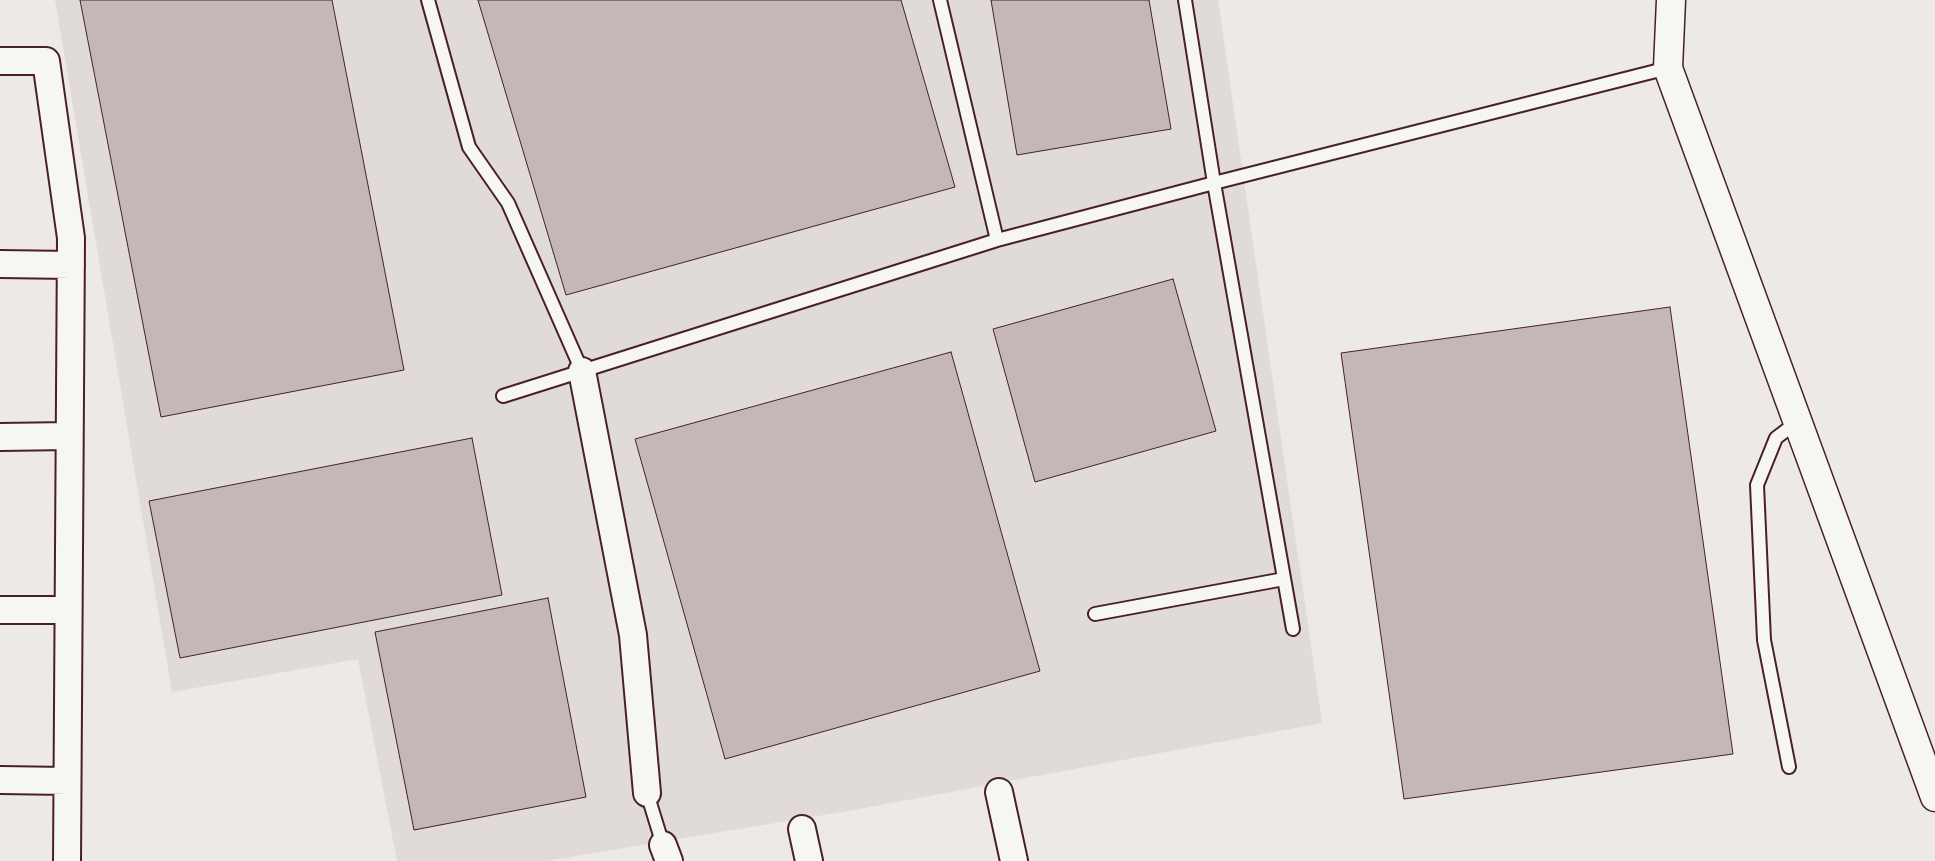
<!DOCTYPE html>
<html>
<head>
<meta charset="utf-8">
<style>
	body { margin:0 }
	canvas { display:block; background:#ece9e6 }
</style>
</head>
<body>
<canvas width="1935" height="861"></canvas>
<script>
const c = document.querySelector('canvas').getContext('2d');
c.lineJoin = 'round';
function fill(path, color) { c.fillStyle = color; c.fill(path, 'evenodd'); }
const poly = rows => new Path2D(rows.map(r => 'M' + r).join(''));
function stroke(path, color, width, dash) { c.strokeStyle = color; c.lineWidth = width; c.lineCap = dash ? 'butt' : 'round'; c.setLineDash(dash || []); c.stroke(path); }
fill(poly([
	[55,0,1218,0,1322,723,848,811,546,861,397,861,358,659,172,692]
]), '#e0dad8');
const building = poly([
	[80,0,332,0,404,370,161,417,80,0],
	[478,0,901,0,955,187,566,295,478,0],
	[991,0,1149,0,1171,129,1017,155,991,0],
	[1173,279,1216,431,1035,482,993,329,1173,279],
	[1670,307,1733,754,1404,799,1341,353,1670,307],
	[951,352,1040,671,725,759,635,439,951,352],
	[472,438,502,595,180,658,149,501,472,438],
	[548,598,586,797,414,830,375,632,548,598]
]);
fill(building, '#c4b7b7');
stroke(building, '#4a1f2b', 1);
const lane = poly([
	[428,0,469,147,508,203,582,371],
	[940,0,997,240],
	[1185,0,1214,183,1293,629],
	[503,396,997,240,1214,183,1668,68],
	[1095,614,1284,579],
	[1789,767,1764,640,1757,485,1776,438,1797,422],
	[647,793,663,845]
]);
const street = poly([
	[0,61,46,61,71,238,67,861],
	[0,264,71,265],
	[582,371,633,635,647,793],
	[0,437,69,436],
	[0,610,68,610],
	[0,780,67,781],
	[999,792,1014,861],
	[802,829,809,861],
	[663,845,669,861]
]);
const secondary = poly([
	[1671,0,1668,68,1935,797]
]);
stroke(lane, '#4a1f2b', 16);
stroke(street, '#4a1f2b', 30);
stroke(secondary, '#4a1f2b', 31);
stroke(lane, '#f6f6f2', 12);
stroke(street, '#f6f6f2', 26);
stroke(secondary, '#f6f6f2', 28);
</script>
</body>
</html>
